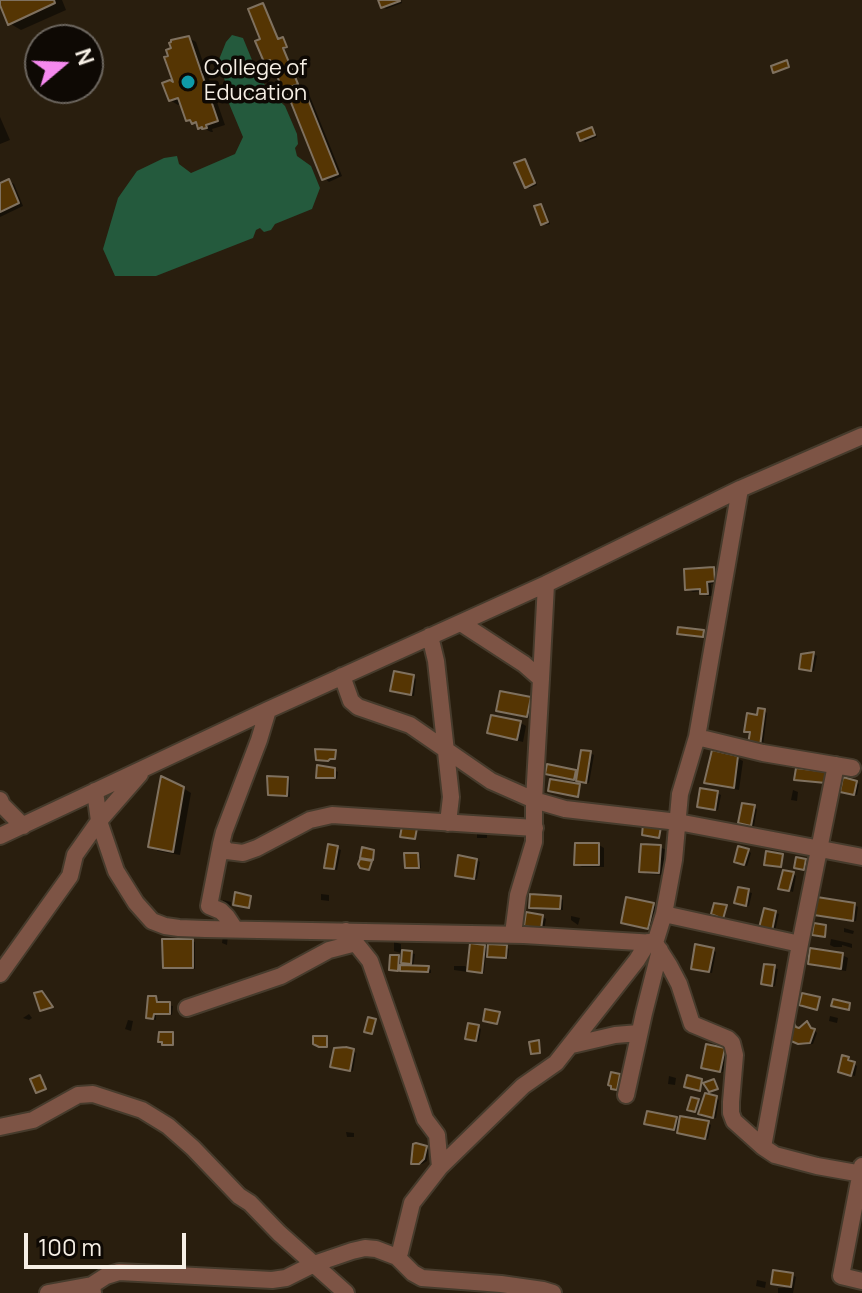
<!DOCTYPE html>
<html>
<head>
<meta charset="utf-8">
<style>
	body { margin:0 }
	#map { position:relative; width:862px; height:1293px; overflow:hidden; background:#291e0e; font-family:Manrope,sans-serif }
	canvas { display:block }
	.north { position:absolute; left:24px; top:24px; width:80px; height:80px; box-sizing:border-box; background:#0e0904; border:2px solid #6b655e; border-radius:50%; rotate:71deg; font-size:22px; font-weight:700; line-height:32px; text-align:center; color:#f6efe5 }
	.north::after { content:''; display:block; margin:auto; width:28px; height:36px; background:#f589ef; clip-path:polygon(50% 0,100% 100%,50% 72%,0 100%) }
	.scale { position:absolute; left:24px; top:1233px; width:162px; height:36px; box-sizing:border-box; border:4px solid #f6efe5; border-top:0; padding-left:10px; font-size:24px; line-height:28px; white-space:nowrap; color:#f6efe5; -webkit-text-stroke:6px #0e0904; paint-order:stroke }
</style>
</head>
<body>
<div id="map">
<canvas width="862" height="1293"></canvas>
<div class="north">N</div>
<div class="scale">100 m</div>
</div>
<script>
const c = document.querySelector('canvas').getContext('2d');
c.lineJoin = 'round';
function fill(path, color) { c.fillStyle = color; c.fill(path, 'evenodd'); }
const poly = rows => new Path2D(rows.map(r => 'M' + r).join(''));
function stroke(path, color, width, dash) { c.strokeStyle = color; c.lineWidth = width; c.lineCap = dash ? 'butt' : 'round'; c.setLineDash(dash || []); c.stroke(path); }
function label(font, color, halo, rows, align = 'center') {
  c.font = font + ' Manrope,sans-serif'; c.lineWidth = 7; c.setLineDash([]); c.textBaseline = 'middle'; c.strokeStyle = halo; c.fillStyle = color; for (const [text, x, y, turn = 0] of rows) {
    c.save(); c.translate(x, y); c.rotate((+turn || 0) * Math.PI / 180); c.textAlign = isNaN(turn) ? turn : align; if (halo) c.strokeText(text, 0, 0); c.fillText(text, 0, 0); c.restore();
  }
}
fill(poly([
	[232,35,243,38,259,77,270,92,285,106,297,134,298,144,295,148,297,156,311,166,320,188,312,209,275,224,271,230,264,232,260,228,256,230,253,238,156,276,115,276,103,249,118,198,137,171,164,158,177,156,179,164,191,173,235,154,243,137,225,94,225,81,218,62,226,42]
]), '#245a3d');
fill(poly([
	[0,0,62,0,66,10,21,30,9,23],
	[380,0,401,0,402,3,386,9,383,7],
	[189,38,196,42,225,125,212,129,213,132,211,132,187,120,182,103,178,105,170,100,165,84,174,81],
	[304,91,309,94,342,176,329,182,324,178],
	[284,95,287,101,281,103,278,97],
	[0,117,10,140,0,144],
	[591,129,595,131,597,137,585,142,582,140],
	[524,161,528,163,537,185,530,188,526,187],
	[8,181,14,184,23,206,0,217,0,185],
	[541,206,544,208,550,224,546,225,543,223],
	[714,569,719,572,720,583,711,584,712,596,707,596,702,591,693,592,687,589],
	[814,654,817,656,814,671,804,669,803,656],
	[413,677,416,679,414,696,396,692],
	[530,699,535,702,532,719,504,713,498,710],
	[764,711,767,713,763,746,753,745,752,733,746,731],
	[492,717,521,723,526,726,523,742,495,735,489,732],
	[590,753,594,755,589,783,547,773,575,772,579,774],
	[737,758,743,761,739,790,711,785,706,782],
	[334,770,338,772,337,779,321,779,318,777],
	[287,779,290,780,290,797,274,796,270,794],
	[856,782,859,784,857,795,845,793],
	[183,788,191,793,180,855,158,851,151,846],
	[793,790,798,792,797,801,791,800],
	[717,793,721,795,718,810,699,806],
	[754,807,757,809,754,826,740,822],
	[477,830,487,831,487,838,477,838],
	[599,845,604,848,604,867,582,867,576,864],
	[660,847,666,850,664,875,647,874,641,870],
	[337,848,341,850,337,870,330,868],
	[748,851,751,853,747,866,739,863],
	[417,855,420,856,421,868,410,869,407,867],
	[477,860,480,862,477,879,460,877],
	[793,874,796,876,793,892,784,889],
	[739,889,752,893,749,906,739,904],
	[321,894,329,895,329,901,321,900],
	[560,898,563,900,563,910,534,908,531,907],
	[628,899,653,905,659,908,654,931,628,925,623,922],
	[223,900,231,902,230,915,223,904],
	[855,905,858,907,856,921,819,915],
	[776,913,779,914,775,931,764,929],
	[571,916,580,918,578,925,571,920],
	[543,917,546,919,544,930,526,925],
	[844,928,854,931,853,934,844,932],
	[223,934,228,935,227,945,222,943],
	[831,939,849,943,852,944,852,948,842,945,842,947,834,947,830,945],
	[192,941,195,942,195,969,168,968,165,967],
	[394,942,401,944,401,951,415,954,413,967,402,961,401,967,428,968,431,970,431,973,405,971,401,969,401,971,394,971,391,969,399,957,403,960,404,954,394,951],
	[484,947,489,950,506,947,509,949,508,958,492,957,486,954,484,973,472,972,468,969,468,972,454,970,454,966,465,966,469,969],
	[713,950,716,952,712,973,696,969],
	[842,955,848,958,846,971,815,966,810,963],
	[765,966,778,969,775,986,766,985],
	[156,998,159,1000,160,1004,173,1006,172,1015,156,1014,156,1020,148,1017],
	[29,1014,32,1018,29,1020,23,1018],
	[830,1016,838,1018,837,1023,829,1021],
	[128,1020,133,1021,131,1031,125,1029],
	[807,1023,817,1033,813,1044,803,1045,793,1040,795,1026,799,1030],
	[478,1027,481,1029,479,1041,471,1040],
	[724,1050,727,1052,723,1072,706,1068],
	[353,1051,356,1053,353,1071,336,1067],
	[848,1059,851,1060,851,1063,857,1066,855,1076,843,1073],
	[669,1076,676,1078,675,1085,668,1084],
	[716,1098,719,1100,716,1118,703,1115],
	[676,1119,681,1122,708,1123,711,1125,708,1139,682,1134,679,1131,649,1125],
	[346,1132,354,1133,354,1137,347,1137],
	[426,1148,429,1149,427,1161,422,1164,413,1163],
	[792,1275,796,1277,793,1293,778,1293,778,1288,787,1288],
	[757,1280,766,1282,765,1288,756,1286]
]), '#0007');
const building = poly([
	[0,0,54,0,55,3,8,25,0,5,0,0],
	[378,0,399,0,400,1,381,8,378,0],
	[263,3,278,39,283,37,287,47,283,48,298,84,283,90,270,60,264,62,255,41,260,39,248,9,263,3],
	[189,36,218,121,206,125,207,128,202,129,202,127,198,129,196,122,192,124,190,120,186,121,178,98,169,101,162,83,170,80,173,82,164,57,168,56,166,50,171,48,169,43,171,42,171,40,189,36],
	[787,60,789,67,773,73,771,66,787,60],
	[304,89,338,174,322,180,288,95,304,89],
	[592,127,595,135,580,141,577,133,592,127],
	[525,159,535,183,525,188,514,163,525,159],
	[9,179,19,203,0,212,0,183,9,179],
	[541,204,548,222,541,225,534,206,541,204],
	[714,567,715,581,707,582,708,594,700,594,700,589,685,590,684,569,714,567],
	[678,627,704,630,703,637,677,634,678,627],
	[814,652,811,671,799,669,801,654,814,652],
	[394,671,414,675,411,695,390,691,394,671],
	[500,691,531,697,527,717,496,711,500,691],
	[758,708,765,709,760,746,748,744,750,732,744,732,747,713,757,715,758,708],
	[491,715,521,721,517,740,487,733,491,715],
	[315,749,336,750,335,759,330,759,328,761,316,760,315,749],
	[581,750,591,751,586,783,576,781,581,750],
	[712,750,738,756,734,788,704,783,712,750],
	[547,764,576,770,574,780,545,774,547,764],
	[317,765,335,768,335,778,316,778,317,765],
	[796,768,828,772,826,783,794,780,796,768],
	[161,776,184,787,173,852,148,847,161,776],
	[267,776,288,777,287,796,268,795,267,776],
	[843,777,857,781,854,795,840,792,843,777],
	[550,779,580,784,578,797,548,791,550,779],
	[700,788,718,791,715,810,697,807,700,788],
	[742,803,755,805,751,826,738,823,742,803],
	[643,824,661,827,659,838,642,835,643,824],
	[402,826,417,828,415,839,400,837,402,826],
	[575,843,599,843,599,865,574,865,575,843],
	[328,844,338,846,334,869,324,868,328,844],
	[641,844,661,845,659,873,639,872,641,844],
	[738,846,749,849,744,865,734,862,738,846],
	[362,847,374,850,373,860,360,858,362,847],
	[766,851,783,854,781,867,764,865,766,851],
	[404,853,418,853,419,868,405,868,404,853],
	[458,855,477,859,474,879,455,876,458,855],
	[796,857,806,859,804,870,794,868,796,857],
	[360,859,372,861,369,870,360,868,358,864,360,859],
	[783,870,794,872,789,891,778,889,783,870],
	[738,887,749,889,746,906,734,903,738,887],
	[235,892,251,896,249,908,233,905,235,892],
	[530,894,561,896,560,909,529,908,530,894],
	[626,897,654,903,648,929,621,923,626,897],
	[817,897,855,903,853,921,814,915,817,897],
	[714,903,727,905,723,919,711,914,714,903],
	[764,908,776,911,772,931,759,928,764,908],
	[526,912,543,915,541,929,524,926,526,912],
	[814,923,826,925,825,937,812,935,814,923],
	[162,939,193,939,193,968,163,968,162,939],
	[470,943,485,945,482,973,467,971,470,943],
	[488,944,507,945,506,958,487,957,488,944],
	[695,944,714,948,709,972,691,969,695,944],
	[810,948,843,953,841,969,808,964,810,948],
	[402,950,412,951,411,964,401,963,402,950],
	[390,955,399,955,398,971,389,970,390,955],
	[764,964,775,965,772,986,761,984,764,964],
	[400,965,429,966,428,972,400,971,400,965],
	[42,991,53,1007,40,1011,34,993,42,991],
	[802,993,820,997,817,1010,799,1005,802,993],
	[148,996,156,996,157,1002,170,1002,170,1014,154,1014,153,1019,146,1018,148,996],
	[833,999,850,1003,849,1010,831,1006,833,999],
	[485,1009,500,1012,497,1024,483,1021,485,1009],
	[368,1017,376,1019,372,1034,364,1032,368,1017],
	[807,1021,811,1028,815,1029,810,1043,798,1044,791,1041,791,1026,794,1023,796,1027,799,1028,807,1021],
	[468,1023,479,1025,476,1041,465,1039,468,1023],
	[159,1032,173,1032,173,1045,162,1045,162,1042,158,1042,159,1032],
	[313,1036,327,1036,327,1047,319,1047,313,1044,313,1036],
	[539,1040,540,1053,531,1054,529,1042,539,1040],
	[706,1044,725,1048,720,1072,701,1068,706,1044],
	[346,1047,354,1049,350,1071,330,1067,334,1048,346,1047],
	[842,1055,849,1057,848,1060,855,1062,851,1076,838,1072,842,1055],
	[611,1072,620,1074,617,1090,611,1089,611,1086,608,1085,611,1072],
	[40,1075,46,1089,36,1093,30,1079,40,1075],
	[687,1075,702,1079,700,1091,684,1087,687,1075],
	[714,1079,718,1089,709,1092,703,1083,714,1079],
	[705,1093,717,1096,713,1118,698,1114,705,1093],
	[691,1097,699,1099,695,1112,687,1110,691,1097],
	[647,1111,677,1117,674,1130,644,1124,647,1111],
	[680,1116,709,1121,705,1139,677,1133,680,1116],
	[416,1143,427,1146,424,1159,419,1164,411,1164,413,1144,416,1143],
	[773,1270,793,1273,791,1287,771,1284,773,1270]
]);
fill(building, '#553503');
stroke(building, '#7f715f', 2);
const minor = poly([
	[461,623,524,664,541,679,534,800,534,842,518,895,513,934],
	[430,636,436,661,451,797,448,823],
	[342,676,351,701,358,707,410,725,491,781,534,800,565,809,678,822,862,857],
	[541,679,546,584],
	[268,710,259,740,224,832,221,844,227,851,243,853,257,848,310,820,332,815,535,828],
	[697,737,763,753,852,768],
	[95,791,99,821,116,871,136,903,152,921,165,926,179,928,205,929,524,935,655,943,669,965,679,984,692,1024,728,1039,732,1043,735,1055,731,1102,731,1113,734,1121,763,1147,775,1155,817,1166,862,1174],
	[0,800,2,805,23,826],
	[0,836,268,710,546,584,740,489,862,436],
	[221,844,209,906,221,911,227,917,233,926,232,929],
	[664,914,800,944],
	[655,943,664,914,674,860,680,794,697,737,740,489],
	[0,974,70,876,75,855,99,821,140,774],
	[187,1008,281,976,329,950,356,943],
	[572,1045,615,1035,639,1033],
	[626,1095,644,1013,660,950],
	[0,1127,33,1120,78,1095,93,1094,142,1110,168,1126,193,1148,239,1196,250,1203,279,1233,346,1293],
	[763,1147,800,944,836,765],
	[862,1166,841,1276,862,1281],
	[440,1167,523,1086,556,1063,637,960,648,942],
	[397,1257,413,1273,422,1278,501,1284,543,1290,553,1293],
	[48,1293,92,1285],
	[93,1293,92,1285,106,1276,119,1272,272,1280,286,1278,314,1264,352,1251,365,1248,376,1249,397,1257,400,1252,412,1203,440,1167,437,1135,425,1119,370,961,346,931]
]);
stroke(minor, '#463b2c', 20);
stroke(minor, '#7d5445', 16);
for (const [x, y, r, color] of [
	[188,82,8,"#0f9aa8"]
]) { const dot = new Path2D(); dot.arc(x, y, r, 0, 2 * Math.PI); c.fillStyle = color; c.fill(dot); stroke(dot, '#0e0904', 3); }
label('22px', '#f6efe5', '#0e0904', [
	["College of",204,69],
	["Education",204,94]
], 'left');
</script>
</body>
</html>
